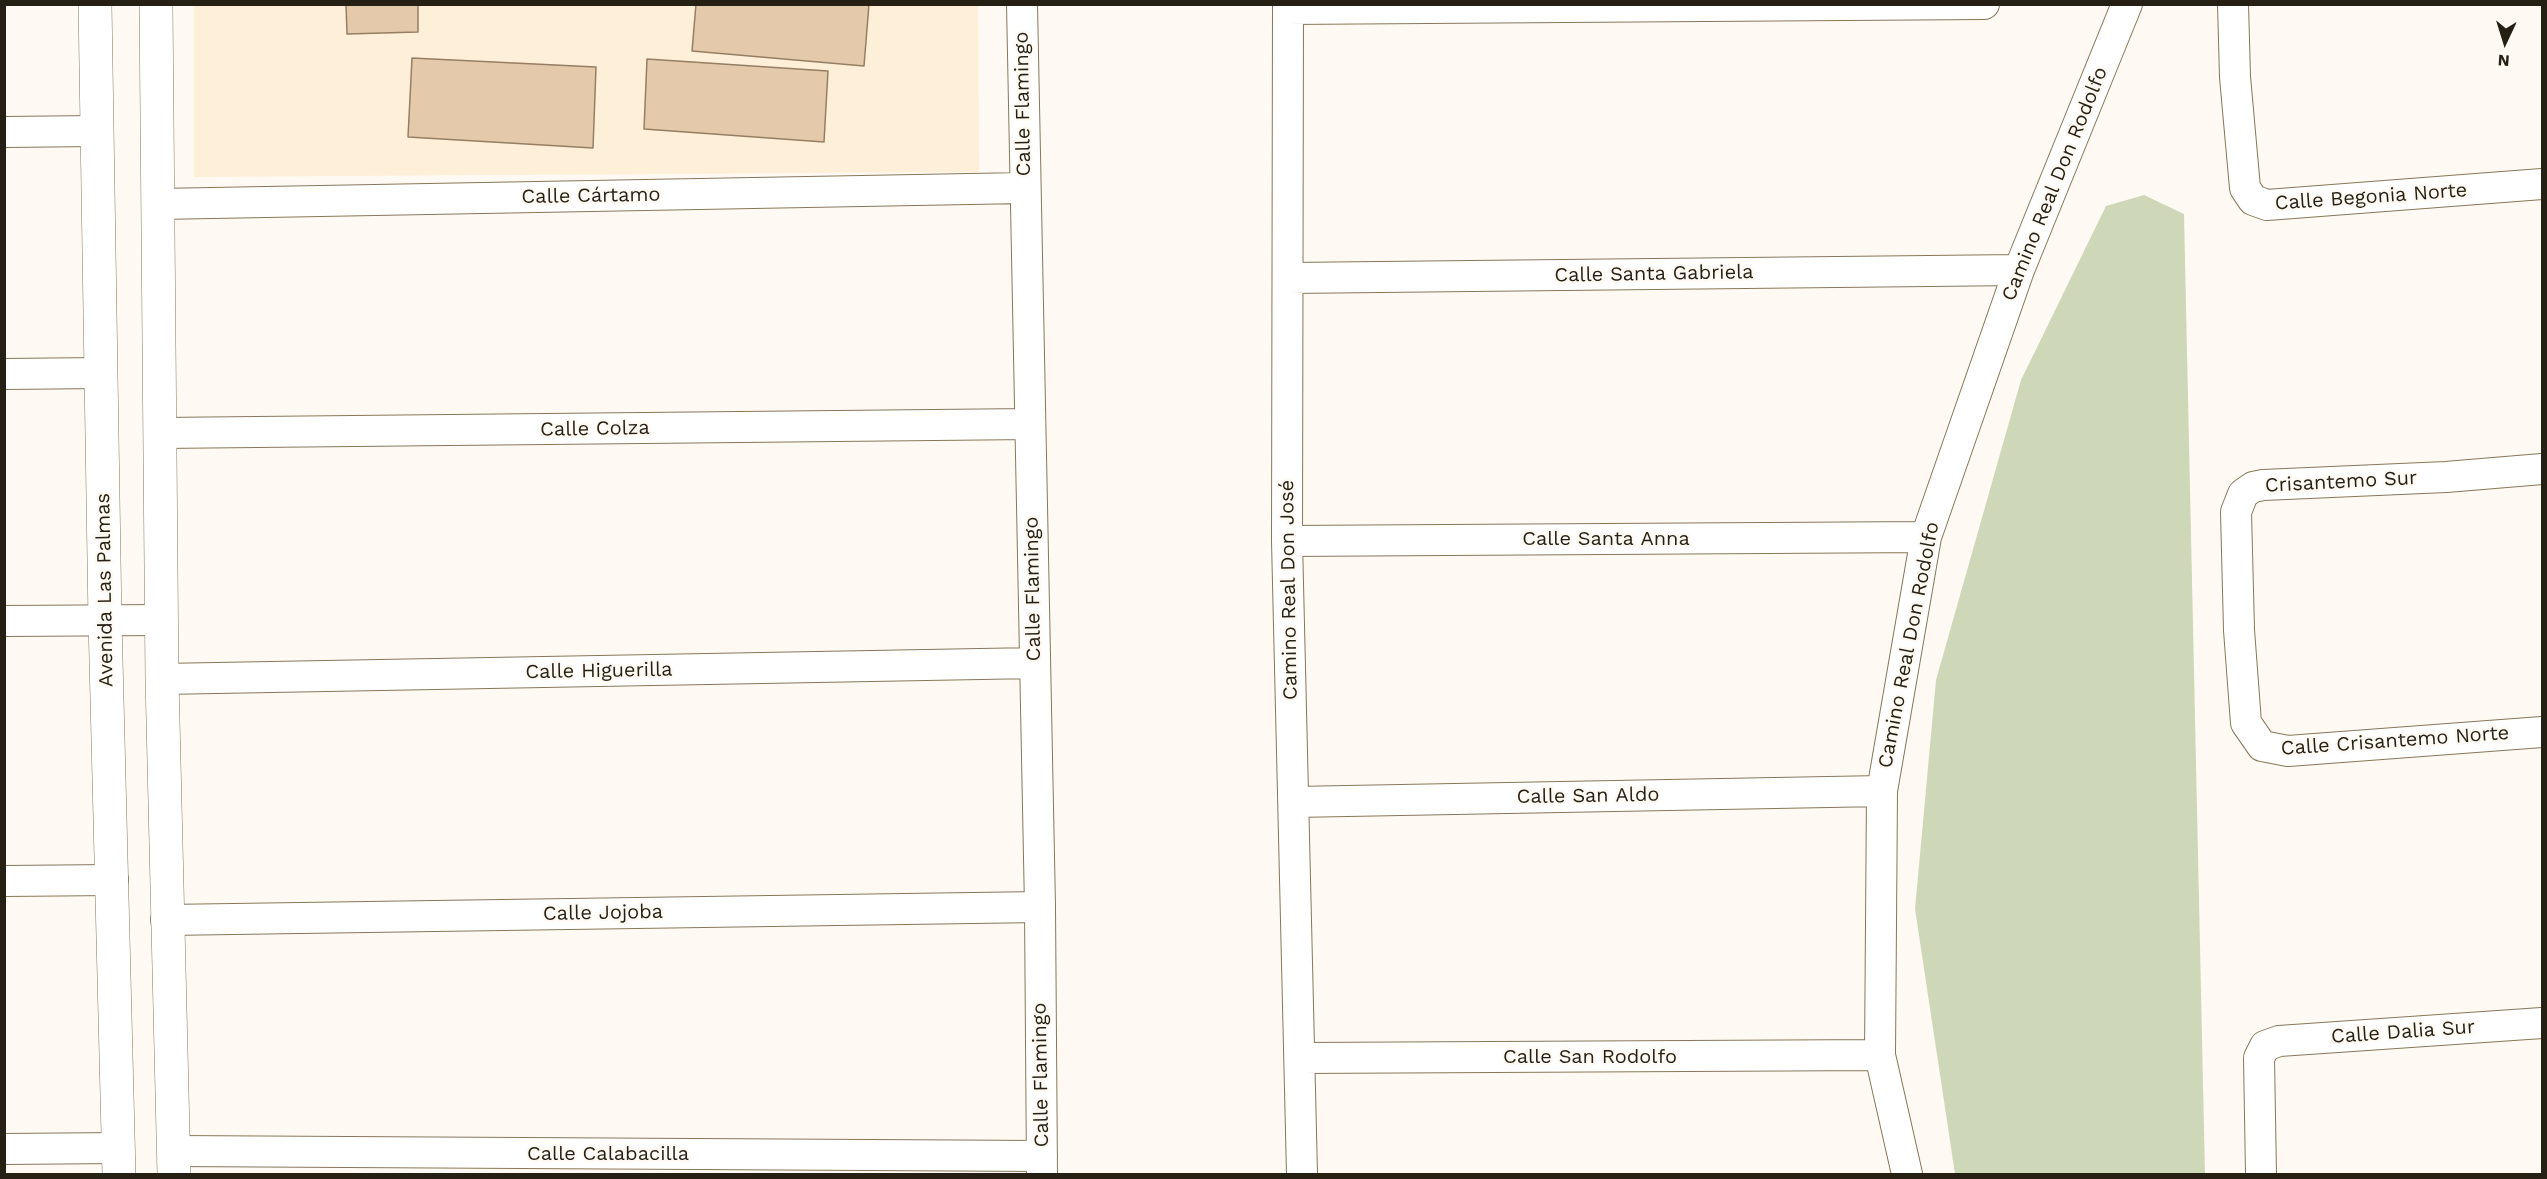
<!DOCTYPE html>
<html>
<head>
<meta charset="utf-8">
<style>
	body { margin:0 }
	#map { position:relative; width:2547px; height:1179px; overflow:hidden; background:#fefaf3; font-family:"Work Sans",sans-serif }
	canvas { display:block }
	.frame { position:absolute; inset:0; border:6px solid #261f13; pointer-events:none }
	.north { position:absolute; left:2475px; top:12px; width:60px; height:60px; -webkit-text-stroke:4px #fefaf3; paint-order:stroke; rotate:184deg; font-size:16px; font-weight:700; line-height:24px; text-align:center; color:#261f13 }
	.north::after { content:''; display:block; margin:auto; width:21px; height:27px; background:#261f13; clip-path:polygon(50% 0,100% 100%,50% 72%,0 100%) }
</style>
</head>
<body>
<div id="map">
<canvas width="2547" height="1179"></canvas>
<div class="frame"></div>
<div class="north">N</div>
</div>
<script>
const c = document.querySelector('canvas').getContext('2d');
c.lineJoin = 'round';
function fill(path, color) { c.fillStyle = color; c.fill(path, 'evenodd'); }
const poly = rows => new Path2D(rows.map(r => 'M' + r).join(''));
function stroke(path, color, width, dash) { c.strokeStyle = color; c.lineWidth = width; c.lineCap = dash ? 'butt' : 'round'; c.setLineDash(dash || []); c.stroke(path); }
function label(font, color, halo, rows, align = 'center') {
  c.font = font + ' "Work Sans",sans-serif'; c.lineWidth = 5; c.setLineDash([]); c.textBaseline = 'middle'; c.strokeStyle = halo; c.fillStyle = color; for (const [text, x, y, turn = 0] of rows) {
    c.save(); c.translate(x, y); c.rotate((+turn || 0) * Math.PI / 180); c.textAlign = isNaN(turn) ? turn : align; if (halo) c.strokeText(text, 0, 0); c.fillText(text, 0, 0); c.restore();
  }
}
fill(poly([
	[194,5,978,5,979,172,194,177]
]), '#fef0d8');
fill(poly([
	[2144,195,2184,214,2205,1174,1955,1174,1915,909,1936,680,2021,380,2106,206]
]), '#cfd7b9');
const building = poly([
	[346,4,418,4,418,32,347,34,346,4],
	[696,4,869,4,864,66,692,51,696,4],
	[412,58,596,67,593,148,408,137,412,58],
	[647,59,828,71,824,142,644,129,647,59]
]);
fill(building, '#e4caab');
stroke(building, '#957e63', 1.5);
const minor = poly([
	[1022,4,1040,907,1042,1174],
	[1288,4,1287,541,1302,1174],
	[2233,4,2235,77,2245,188,2253,200,2267,205,2542,184],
	[1288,9,1984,4],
	[4,132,96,131],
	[158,204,1024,188],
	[1289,278,2019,270],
	[4,374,101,373],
	[160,433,1030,424],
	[2542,469,2446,477,2263,485,2253,487,2243,494,2236,512,2239,630,2246,723,2262,746,2288,751,2542,732],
	[1287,541,1926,537],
	[4,621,162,620],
	[162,679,1035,663],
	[1294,802,1882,791],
	[4,881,113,880],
	[166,920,1040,907],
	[1300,1058,1880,1055],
	[4,1149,119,1148],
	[174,1151,1042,1156],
	[1907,1174,1880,1055,1882,791,1926,537,2019,270,2127,4],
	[2261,1174,2259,1058,2265,1046,2279,1041,2542,1023]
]);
const tertiary = poly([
	[95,4,105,620,119,1174],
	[156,4,162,679,174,1174]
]);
stroke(minor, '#887759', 32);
stroke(tertiary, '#887759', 34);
stroke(minor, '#fff', 30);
stroke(tertiary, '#fff', 33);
label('20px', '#261f13', '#fefaf3', [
	["Calle Flamingo",1023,104,-91],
	["Camino Real Don Rodolfo",2055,184,-68],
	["Calle Cártamo",591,196,-1],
	["Calle Begonia Norte",2371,197,-4],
	["Calle Santa Gabriela",1654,274,-1],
	["Calle Colza",595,429,-1],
	["Crisantemo Sur",2341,482,-3],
	["Calle Santa Anna",1606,539],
	["Calle Flamingo",1033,589,-91],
	["Avenida Las Palmas",105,590,-91],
	["Camino Real Don José",1289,590,-91],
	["Camino Real Don Rodolfo",1909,645,-79],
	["Calle Higuerilla",599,671,-1],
	["Calle Crisantemo Norte",2395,741,-4],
	["Calle San Aldo",1588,796,-1],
	["Calle Jojoba",603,913,-1],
	["Calle Dalia Sur",2403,1032,-4],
	["Calle San Rodolfo",1590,1057],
	["Calle Flamingo",1041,1075,-91],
	["Calle Calabacilla",608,1154]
]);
</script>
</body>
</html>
